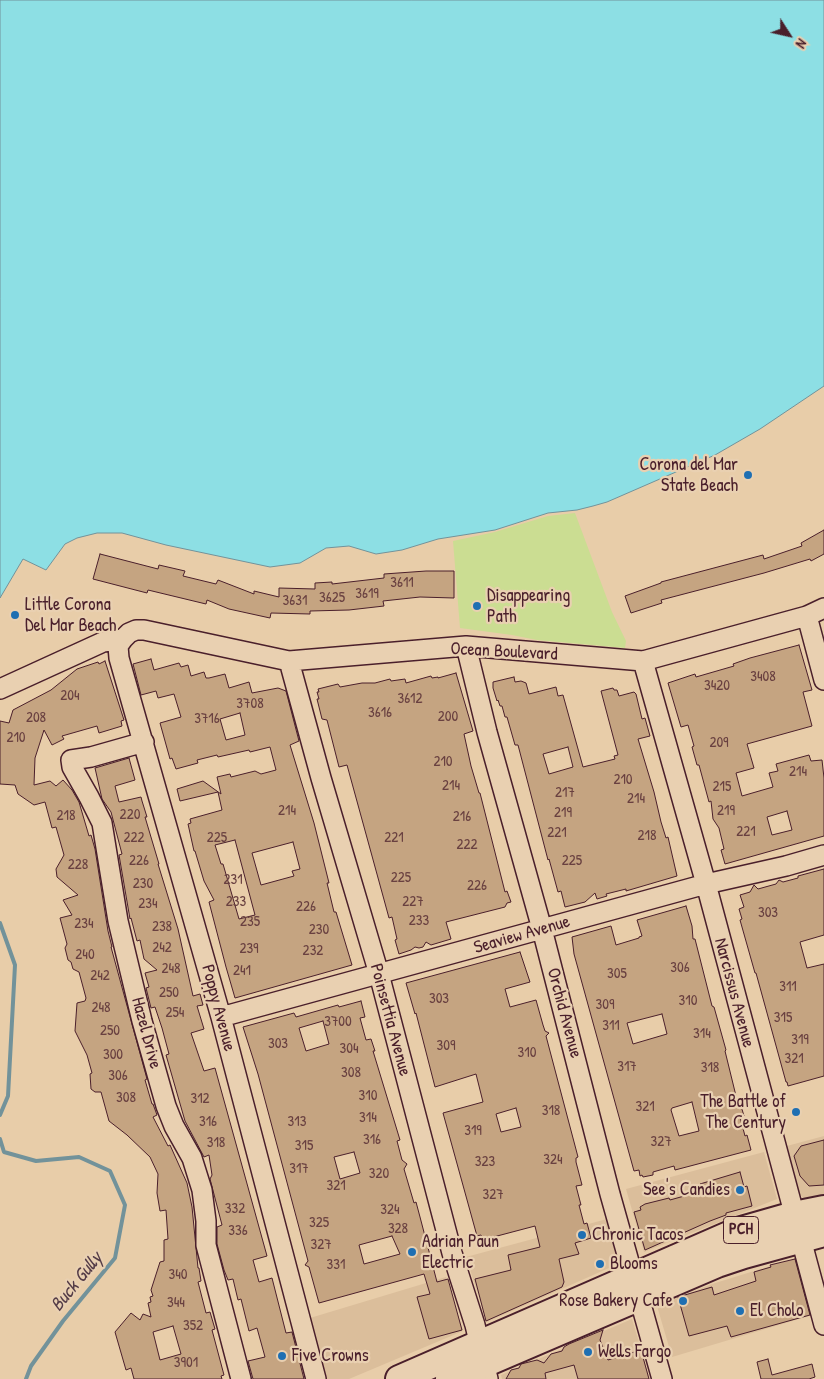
<!DOCTYPE html>
<html>
<head>
<meta charset="utf-8">
<style>
	body { margin:0 }
	#map { position:relative; width:824px; height:1379px; overflow:hidden; background:#e8cda9; font-family:"Patrick Hand",sans-serif }
	canvas { display:block }
	.north { position:absolute; left:764px; top:10px; width:50px; height:50px; -webkit-text-stroke:4px #e9d0b1; paint-order:stroke; rotate:125deg; font-size:14px; font-weight:700; line-height:20px; text-align:center; color:#4a1f2b }
	.north::after { content:''; display:block; margin:auto; width:18px; height:22px; background:#4a1f2b; clip-path:polygon(50% 0,100% 100%,50% 72%,0 100%) }
</style>
</head>
<body>
<div id="map">
<canvas width="824" height="1379"></canvas>
<div class="north">N</div>
</div>
<script>
const c = document.querySelector('canvas').getContext('2d');
c.lineJoin = 'round';
function fill(path, color) { c.fillStyle = color; c.fill(path, 'evenodd'); }
const poly = rows => new Path2D(rows.map(r => 'M' + r).join(''));
function stroke(path, color, width, dash) { c.strokeStyle = color; c.lineWidth = width; c.lineCap = dash ? 'butt' : 'round'; c.setLineDash(dash || []); c.stroke(path); }
function label(font, color, halo, rows, align = 'center') {
  c.font = font + ' "Patrick Hand",sans-serif'; c.lineWidth = 4.5; c.setLineDash([]); c.textBaseline = 'middle'; c.strokeStyle = halo; c.fillStyle = color; for (const [text, x, y, turn = 0] of rows) {
    c.save(); c.translate(x, y); c.rotate((+turn || 0) * Math.PI / 180); c.textAlign = isNaN(turn) ? turn : align; if (halo) c.strokeText(text, 0, 0); c.fillText(text, 0, 0); c.restore();
  }
}
fill(poly([
	[824,1136,824,1195,804,1198,800,1195,787,1146],
	[764,1152,777,1199,644,1252,626,1189],
	[607,1219,618,1264,487,1322,466,1257],
	[793,1259,809,1316,672,1357,657,1306,712,1284],
	[446,1277,463,1331,349,1379,327,1379,310,1318],
	[632,1319,650,1379,502,1379,501,1375]
]), '#dbbe9b');
fill(poly([
	[575,513,612,612,626,641,625,648,537,640,512,635,460,628,453,541,495,532,548,516]
]), '#cbdd92');
const water = poly([
	[0,0,824,0,824,386,760,429,715,455,607,502,593,506,577,510,548,513,495,530,438,539,402,550,376,554,349,546,326,548,300,563,270,567,166,545,122,533,97,533,77,538,65,544,46,570,23,559,0,598,0,0]
]);
fill(water, '#8ddfe4');
stroke(water, '#72929a', 1);
stroke(poly([
	[0,923,15,965,8,1096,0,1115],
	[0,1139,4,1152,36,1161,79,1157,110,1171,125,1205,115,1258,63,1321,31,1366,26,1379]
]), '#72929a', 4);
const building = poly([
	[824,530,824,554,811,561,810,559,764,573,661,600,662,603,631,613,625,596,661,583,661,582,763,555,764,559,802,546,801,543,824,530],
	[100,554,158,569,159,565,185,571,183,576,216,584,218,580,254,594,254,591,279,597,279,588,315,589,315,583,332,582,332,584,384,578,384,574,426,571,454,571,454,598,420,597,383,601,384,606,349,610,310,611,310,614,271,613,270,618,229,609,207,600,206,604,148,590,147,593,93,579,100,554],
	[799,645,812,690,803,692,812,726,747,744,754,768,736,773,742,796,773,787,769,773,778,771,776,764,809,755,811,761,822,760,824,778,824,836,725,864,721,850,724,849,719,828,713,819,711,801,709,802,699,765,697,765,692,747,694,746,688,725,681,727,668,683,695,674,696,677,734,666,733,664,750,658,799,645],
	[787,811,792,830,772,835,767,817,787,811],
	[151,659,154,670,179,663,181,667,188,665,191,676,204,672,206,678,209,678,225,674,229,688,249,682,252,693,278,688,286,691,299,741,290,745,314,823,329,883,327,883,334,912,336,912,352,965,235,998,226,967,209,902,214,900,204,881,195,851,194,851,188,824,191,823,190,819,222,810,218,792,180,801,177,789,203,781,221,794,217,777,230,774,231,777,255,771,261,774,276,770,270,747,250,752,249,750,218,757,217,755,197,760,198,763,176,769,172,758,170,759,160,723,181,717,174,694,158,698,156,691,141,695,133,664,151,659],
	[240,713,245,735,226,740,220,719,240,713],
	[235,840,255,915,239,919,223,864,221,864,215,845,235,840],
	[293,842,300,869,292,871,294,876,261,885,252,853,293,842],
	[105,661,124,720,121,721,122,726,99,733,97,726,62,736,64,739,52,745,44,730,35,758,34,785,50,781,56,786,63,780,72,790,79,802,89,836,91,835,95,849,108,931,112,947,111,947,147,1079,145,1080,152,1104,153,1104,157,1115,153,1117,168,1146,170,1145,187,1183,192,1207,198,1268,199,1268,201,1281,198,1282,206,1313,210,1312,215,1329,212,1330,224,1375,221,1376,222,1379,134,1379,131,1368,126,1370,115,1332,131,1313,140,1320,143,1314,151,1317,148,1303,151,1302,150,1297,153,1296,151,1290,160,1262,164,1261,164,1240,168,1239,166,1210,160,1211,157,1193,158,1174,150,1157,127,1135,109,1121,101,1092,95,1092,91,1089,90,1074,92,1073,87,1055,75,1031,77,1003,85,1001,86,998,79,972,73,969,71,962,68,960,65,948,67,944,60,918,72,915,63,900,78,895,57,877,56,869,64,855,56,827,52,828,45,802,34,805,18,794,15,785,0,784,0,721,9,723,13,710,51,690,77,669,98,662,99,664,105,661],
	[173,1326,181,1354,160,1360,153,1332,173,1326],
	[456,673,473,731,464,734,471,766,479,793,480,793,505,892,507,891,511,902,507,903,505,907,446,922,451,939,431,945,426,942,423,947,419,948,415,947,411,950,399,954,395,940,397,939,392,917,389,918,383,896,347,765,339,767,327,720,322,719,317,699,319,699,317,692,319,692,318,689,338,684,340,687,362,683,375,683,390,679,391,681,405,679,406,683,431,676,432,678,438,677,438,678,456,673],
	[514,677,515,682,521,681,526,683,529,694,556,687,558,696,563,695,583,767,615,759,614,756,618,755,601,691,613,688,614,690,617,690,619,696,634,692,636,694,642,719,645,718,650,736,638,739,654,792,661,822,666,838,668,837,677,876,626,891,626,889,606,894,607,896,597,899,595,893,585,902,565,907,561,891,558,892,549,859,548,860,518,745,515,745,507,717,505,717,502,706,500,706,498,700,497,701,493,688,493,682,514,677],
	[568,747,573,767,549,774,543,754,568,747],
	[129,758,135,780,115,786,119,802,141,797,142,801,147,817,145,817,159,864,158,864,178,929,193,996,200,994,203,1005,197,1006,204,1029,191,1033,204,1071,215,1068,267,1256,253,1260,259,1282,272,1278,286,1333,292,1332,304,1379,253,1379,248,1361,265,1357,257,1328,249,1331,241,1299,238,1300,233,1279,228,1280,224,1270,217,1244,217,1227,222,1225,210,1179,212,1175,209,1155,204,1157,185,1121,166,1055,169,1054,162,1028,155,1007,151,1008,146,988,149,987,145,973,157,970,144,959,140,940,137,941,131,918,130,919,119,855,122,854,111,812,102,799,95,768,129,758],
	[824,869,824,935,800,942,807,968,824,964,824,1076,788,1086,787,1082,786,1082,756,973,755,973,740,920,742,919,739,909,744,907,740,895,750,892,754,885,758,889,776,884,779,880,783,882,798,878,798,876,824,869],
	[686,906,692,926,693,939,695,939,712,1006,714,1007,726,1050,725,1051,737,1100,739,1099,744,1116,740,1117,745,1136,747,1135,751,1150,675,1170,674,1166,653,1172,653,1175,643,1177,642,1175,640,1176,639,1170,634,1171,574,954,572,937,611,926,616,945,639,938,639,937,642,936,637,920,686,906],
	[662,1014,667,1034,633,1044,627,1023,662,1014],
	[692,1102,699,1131,679,1136,671,1110,672,1108,692,1102],
	[520,952,530,982,505,989,510,1007,536,1000,543,1025,545,1031,549,1033,546,1036,578,1157,576,1158,576,1162,582,1185,576,1186,581,1205,579,1205,584,1224,587,1223,591,1238,575,1243,579,1254,559,1259,564,1282,562,1287,486,1321,475,1279,511,1270,508,1255,540,1247,535,1226,482,1240,481,1235,477,1236,443,1113,483,1102,476,1074,435,1087,416,1013,415,1014,406,983,520,952],
	[516,1108,521,1127,501,1132,496,1114,516,1108],
	[361,1001,365,1017,360,1018,366,1040,371,1039,375,1051,373,1051,400,1140,397,1141,402,1160,407,1164,404,1169,414,1203,416,1202,420,1217,437,1282,448,1279,462,1330,429,1339,417,1297,430,1294,424,1274,319,1303,309,1267,305,1265,308,1261,258,1074,243,1027,294,1013,296,1017,338,1005,339,1007,361,1001],
	[323,1021,329,1044,306,1051,299,1028,323,1021],
	[354,1152,360,1173,340,1179,334,1157,354,1152],
	[392,1236,400,1254,364,1264,359,1245,392,1236],
	[824,1140,824,1185,809,1186,800,1176,794,1156,801,1146,824,1140],
	[740,1172,744,1187,747,1186,752,1206,726,1213,726,1215,710,1221,645,1250,634,1212,641,1210,640,1207,645,1204,669,1198,670,1200,702,1191,700,1184,740,1172],
	[795,1259,810,1315,731,1337,727,1326,689,1336,678,1297,712,1287,714,1295,756,1281,754,1272,771,1267,770,1265,795,1259],
	[603,1330,600,1340,608,1360,641,1350,649,1379,578,1379,574,1365,545,1373,546,1379,506,1379,511,1370,519,1368,521,1364,537,1360,544,1363,551,1354,562,1351,564,1347,569,1344,603,1330],
	[768,1359,772,1375,812,1364,815,1377,809,1379,761,1379,757,1362,768,1359]
]);
fill(building, '#c5a481');
stroke(building, '#4a1f2b', 1);
const minor = poly([
	[807,616,824,680],
	[466,646,487,732,542,929,610,1194,662,1379],
	[289,661,321,778,379,974,452,1253,475,1325,488,1379],
	[643,661,706,884,824,1325],
	[0,689,103,642,123,639],
	[144,742,91,757,71,760,72,767,89,797,102,823,118,921,142,1021,166,1106,174,1126,192,1158,202,1190,206,1221,206,1245,241,1379],
	[221,1017,706,884,786,866,824,855],
	[316,1379,221,1017,119,658,118,646,123,639,129,633,136,630,144,630,289,661,466,646,643,661,807,616,824,608]
]);
const highway = poly([
	[399,1379,738,1231,794,1215,824,1209],
	[449,1379,717,1264,744,1255,824,1233]
]);
stroke(minor, '#4a1f2b', 22);
stroke(highway, '#4a1f2b', 30);
stroke(minor, '#e9d0b1', 19);
stroke(highway, '#e9d0b1', 26);
for (const [x, y, r, color] of [
	[748,475,5,"#1f6fb2"],
	[477,606,5,"#1f6fb2"],
	[15,615,5,"#1f6fb2"],
	[796,1112,5,"#1f6fb2"],
	[740,1190,5,"#1f6fb2"],
	[582,1235,5,"#1f6fb2"],
	[412,1252,5,"#1f6fb2"],
	[600,1264,5,"#1f6fb2"],
	[683,1301,5,"#1f6fb2"],
	[740,1311,5,"#1f6fb2"],
	[588,1352,5,"#1f6fb2"],
	[282,1356,5,"#1f6fb2"]
]) { const dot = new Path2D(); dot.arc(x, y, r, 0, 2 * Math.PI); c.fillStyle = color; c.fill(dot); stroke(dot, '#e9d0b1', 2); }
label('15px', '#694040', null, [
	["3611",402,583],
	["3619",367,594],
	["3625",332,598],
	["3631",295,601],
	["3408",763,677],
	["3420",717,686],
	["204",70,696],
	["3612",410,699],
	["3708",250,704],
	["3616",380,713],
	["200",448,717],
	["208",36,718],
	["3716",207,719],
	["210",16,738],
	["209",719,743],
	["210",443,762],
	["214",798,772],
	["210",623,780],
	["214",451,786],
	["215",722,787],
	["217",565,793],
	["214",636,799],
	["214",287,811],
	["219",726,811],
	["219",563,813],
	["220",130,815],
	["218",66,816],
	["216",462,817],
	["221",746,832],
	["221",557,833],
	["218",647,836],
	["222",134,838],
	["225",217,838],
	["221",394,838],
	["222",467,845],
	["226",139,861],
	["225",572,861],
	["228",78,865],
	["225",401,878],
	["231",233,880],
	["230",143,884],
	["226",477,886],
	["233",236,902],
	["227",413,902],
	["234",148,904],
	["226",306,907],
	["303",768,913],
	["233",419,921],
	["235",250,922],
	["234",84,924],
	["238",162,927],
	["230",319,930],
	["242",162,948],
	["239",249,949],
	["232",313,951],
	["240",85,955],
	["306",680,968],
	["248",171,969],
	["241",242,971],
	["305",617,974],
	["242",100,976],
	["311",788,987],
	["250",169,993],
	["303",439,999],
	["310",688,1001],
	["309",605,1005],
	["248",101,1008],
	["254",175,1013],
	["315",783,1018],
	["3700",338,1022],
	["311",611,1026],
	["250",110,1031],
	["314",702,1034],
	["319",800,1040],
	["303",278,1044],
	["309",446,1046],
	["304",349,1049],
	["310",527,1053],
	["300",113,1055],
	["321",794,1059],
	["317",627,1067],
	["318",710,1068],
	["308",351,1073],
	["306",118,1076],
	["310",368,1096],
	["308",126,1098],
	["312",200,1099],
	["321",645,1107],
	["318",551,1111],
	["314",368,1118],
	["316",208,1122],
	["313",297,1122],
	["319",473,1131],
	["316",372,1140],
	["327",661,1142],
	["318",216,1143],
	["315",304,1146],
	["324",553,1160],
	["323",485,1162],
	["317",299,1169],
	["320",379,1174],
	["321",336,1186],
	["327",493,1195],
	["332",235,1209],
	["324",390,1210],
	["325",319,1223],
	["328",398,1229],
	["336",238,1231],
	["327",321,1245],
	["331",336,1265],
	["340",178,1275],
	["344",176,1303],
	["352",193,1326],
	["3901",186,1363]
]);
for (const [x, y, w] of [
	[741,1230,35]
]) { const box = new Path2D(); box.roundRect(x - w / 2, y - 13.5, w, 27, 4); c.fillStyle = '#e9d0b1'; c.fill(box); stroke(box, '#4a1f2b', 1); }
label('bold 16px', '#4a1f2b', null, [
	["PCH",741,1230]
]);
label('18px', '#4a1f2b', '#e9d0b1', [
	["Corona del Mar",738,465,"right"],
	["State Beach",738,486,"right"],
	["Disappearing",487,596],
	["Path",487,617],
	["Little Corona",25,605],
	["Del Mar Beach",25,626],
	["The Battle of",786,1102,"right"],
	["The Century",786,1123,"right"],
	["See's Candies",730,1190,"right"],
	["Chronic Tacos",592,1235],
	["Adrian Paun",422,1242],
	["Electric",422,1263],
	["Blooms",610,1264],
	["Rose Bakery Cafe",673,1301,"right"],
	["El Cholo",750,1311],
	["Wells Fargo",598,1352],
	["Five Crowns",292,1356]
], 'left');
label('18px', '#4a1f2b', '#e9d0b1', [
	["Ocean Boulevard",504,652,3],
	["Seaview Avenue",522,935,-16],
	["Narcissus Avenue",734,993,75],
	["Poppy Avenue",218,1008,75],
	["Orchid Avenue",564,1013,75],
	["Poinsettia Avenue",390,1020,75],
	["Hazel Drive",146,1033,75]
]);
label('italic 19px', '#543c47', '#e9d0b1', [
	["Buck Gully",77,1282,-51]
]);
</script>
</body>
</html>
